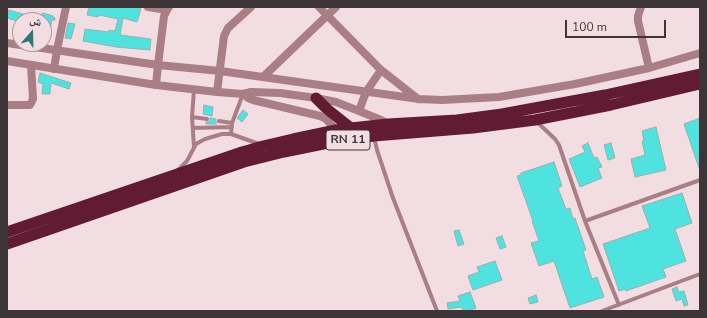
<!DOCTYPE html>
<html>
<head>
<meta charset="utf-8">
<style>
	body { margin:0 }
	#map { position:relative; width:707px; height:318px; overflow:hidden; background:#f2dee2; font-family:"Nunito Sans","Noto Naskh Arabic",sans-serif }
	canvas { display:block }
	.frame { position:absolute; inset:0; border:8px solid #3d3537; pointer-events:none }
	.north { position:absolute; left:12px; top:12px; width:40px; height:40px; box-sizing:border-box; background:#f2dee2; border:1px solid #aa9a9e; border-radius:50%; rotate:20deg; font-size:11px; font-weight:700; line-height:16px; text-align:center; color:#3d3537 }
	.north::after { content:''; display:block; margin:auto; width:14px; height:18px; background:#2d7774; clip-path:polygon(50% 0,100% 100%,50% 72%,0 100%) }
	.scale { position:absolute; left:565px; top:20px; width:101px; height:18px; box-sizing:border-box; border:2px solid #3d3537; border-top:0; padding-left:5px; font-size:12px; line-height:14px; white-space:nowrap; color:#3d3537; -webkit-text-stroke:3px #f2dee2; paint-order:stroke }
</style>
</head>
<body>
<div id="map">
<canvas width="707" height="318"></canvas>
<div class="frame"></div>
<div class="north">ش</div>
<div class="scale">100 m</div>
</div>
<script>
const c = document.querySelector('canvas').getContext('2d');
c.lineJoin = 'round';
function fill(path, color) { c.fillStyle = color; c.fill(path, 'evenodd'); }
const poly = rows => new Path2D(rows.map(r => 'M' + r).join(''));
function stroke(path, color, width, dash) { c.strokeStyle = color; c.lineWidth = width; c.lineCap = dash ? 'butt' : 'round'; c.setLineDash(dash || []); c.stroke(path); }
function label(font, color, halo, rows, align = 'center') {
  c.font = font + ' "Nunito Sans",sans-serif'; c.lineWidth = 3; c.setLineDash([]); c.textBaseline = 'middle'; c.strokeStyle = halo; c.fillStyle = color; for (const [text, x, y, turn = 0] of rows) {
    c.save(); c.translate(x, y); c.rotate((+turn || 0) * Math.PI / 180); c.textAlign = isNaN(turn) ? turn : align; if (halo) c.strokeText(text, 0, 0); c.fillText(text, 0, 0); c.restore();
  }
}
const building = poly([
	[89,7,136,7,141,9,137,22,123,18,120,35,151,39,150,50,116,47,83,41,85,29,109,32,109,30,115,31,118,19,99,15,98,17,87,15,89,7],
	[9,10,26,15,25,20,20,20,20,22,7,18,9,10],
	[43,13,53,16,53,17,55,18,55,20,52,20,49,35,44,34,44,20,39,20,40,14,42,15,43,13],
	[68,23,75,24,71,39,65,38,68,23],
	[40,73,71,83,69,89,51,83,50,94,42,94,43,84,38,82,40,73],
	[204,105,213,107,212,116,203,114,204,105],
	[243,110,248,114,242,122,237,118,243,110],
	[210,118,216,119,216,122,217,124,206,124,206,122,210,121,210,118],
	[700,118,700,168,699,168,684,124,700,118],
	[656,127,666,170,635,177,631,159,645,155,642,141,644,141,642,131,656,127],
	[588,143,594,158,597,157,602,167,598,168,602,178,580,187,569,159,585,152,582,146,588,143],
	[611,143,615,158,608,160,604,145,611,143],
	[554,162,562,186,558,188,566,209,570,208,573,219,575,218,586,250,583,251,592,279,597,277,604,297,570,308,554,261,539,266,531,243,539,241,532,221,533,221,517,176,521,175,521,173,554,162],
	[682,193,692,223,675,229,686,261,663,269,666,277,626,291,626,289,619,291,603,244,650,228,642,206,682,193],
	[459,230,464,244,458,246,454,231,459,230],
	[502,236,506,247,500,249,496,238,502,236],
	[495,261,502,280,473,290,468,276,479,272,477,267,495,261],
	[677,287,679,292,684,291,688,305,684,306,682,299,676,301,672,289,677,287],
	[470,292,476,308,467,311,463,311,462,307,448,309,447,303,460,301,458,296,470,292],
	[536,295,538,302,530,304,528,298,536,295]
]);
fill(building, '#4fe3df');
stroke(building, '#9baead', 1);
stroke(poly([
	[192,117,207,119],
	[219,121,232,123],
	[537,122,555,139,559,145,585,221,619,305],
	[193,128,232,127],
	[231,134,232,123,243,94],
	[374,137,377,150,393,198,437,311],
	[194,147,192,117,194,90],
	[178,170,187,161,196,144,205,139,222,134,231,134,259,144],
	[585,221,700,180],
	[602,311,700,274]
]), '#aa7e87', 4);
stroke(poly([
	[148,7,167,10],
	[319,7,381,70,418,99],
	[641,7,638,16,638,21,649,68],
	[7,43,158,65,220,71,419,99,442,100,499,97,575,84,649,68,700,53],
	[54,69,57,50,66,7],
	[263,77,336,7],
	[156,85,158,65,164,16,167,10,169,7],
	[217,92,224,36,228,28,251,7],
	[7,105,30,105,33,99,31,65],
	[359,111,366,92,381,70]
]), '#aa7e87', 8);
stroke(poly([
	[7,61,156,85,217,92,243,94,251,92,280,93,316,98,336,102,359,111,381,120,388,124],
	[243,94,248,98,253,100,320,116,326,119,336,130]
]), '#aa7e87', 8);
stroke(poly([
	[316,98,327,109,351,128],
	[7,232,242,152,263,146,293,139,336,130,351,128,388,124,457,120,502,114,605,95,700,74],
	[7,244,244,162,284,152,338,141,374,136,473,128,535,120,611,105,700,84]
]), '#611b32', 11);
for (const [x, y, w] of [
	[348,140,44]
]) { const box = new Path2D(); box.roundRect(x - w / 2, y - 10, w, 20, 3); c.fillStyle = '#f2dee2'; c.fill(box); stroke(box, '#3d3537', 1); }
label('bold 12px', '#3d3537', null, [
	["RN 11",348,140]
]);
</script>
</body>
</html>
